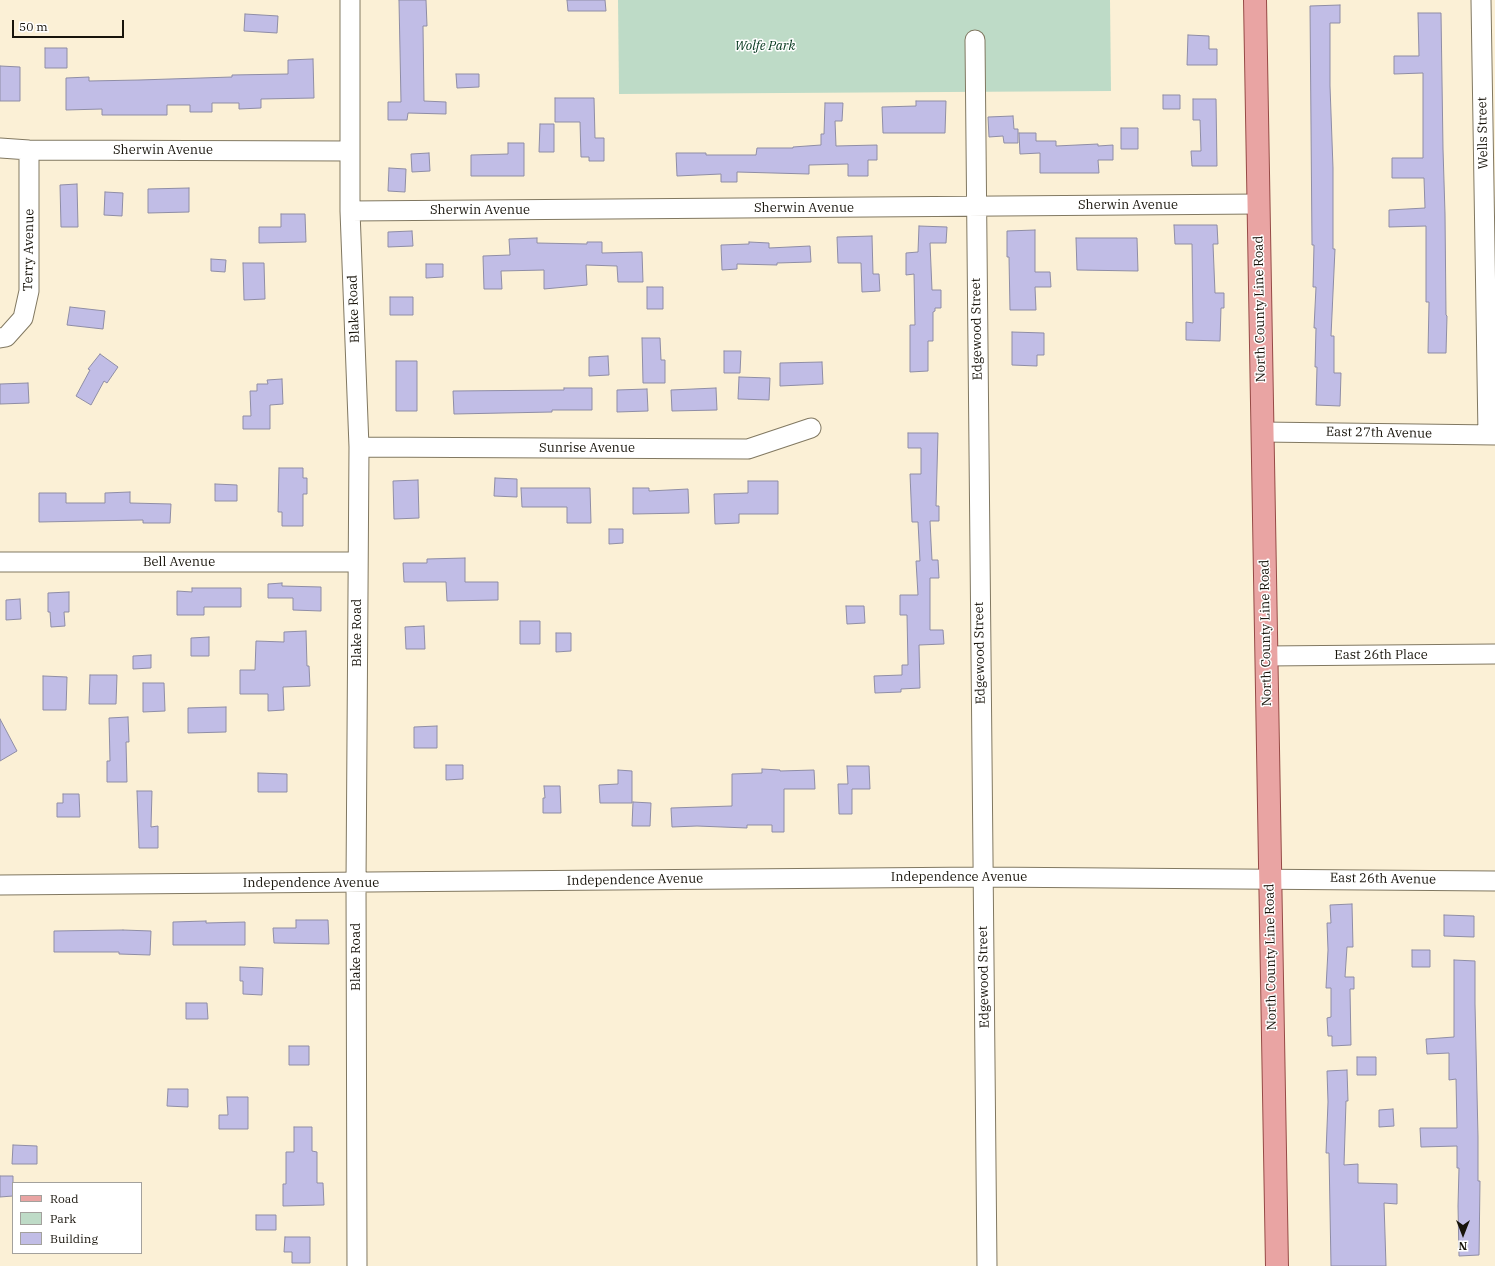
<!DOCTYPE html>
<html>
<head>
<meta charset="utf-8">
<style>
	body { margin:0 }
	#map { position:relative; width:1495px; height:1266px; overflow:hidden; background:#fbf0d6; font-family:"IBM Plex Serif",serif }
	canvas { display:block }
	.legend { position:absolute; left:12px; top:1182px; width:130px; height:72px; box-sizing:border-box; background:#fff; border:1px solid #a3a19d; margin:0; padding:5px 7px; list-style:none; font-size:12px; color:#18140b }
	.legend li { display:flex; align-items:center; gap:8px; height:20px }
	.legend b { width:20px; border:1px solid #a3a19d }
	.north { position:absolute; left:1443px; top:1214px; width:40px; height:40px; -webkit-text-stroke:3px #fff; paint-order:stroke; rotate:180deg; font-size:11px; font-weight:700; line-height:16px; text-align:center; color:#18140b }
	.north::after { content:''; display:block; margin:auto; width:14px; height:18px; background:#18140b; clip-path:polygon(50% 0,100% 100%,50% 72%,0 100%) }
	.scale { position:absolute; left:12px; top:20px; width:112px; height:18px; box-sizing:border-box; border:2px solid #18140b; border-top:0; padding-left:5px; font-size:12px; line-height:14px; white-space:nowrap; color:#18140b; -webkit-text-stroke:3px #fff; paint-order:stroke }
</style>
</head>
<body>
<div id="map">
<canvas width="1495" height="1266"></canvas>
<ul class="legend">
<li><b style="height:5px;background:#e9a4a3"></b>Road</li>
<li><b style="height:11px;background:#bedbc7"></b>Park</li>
<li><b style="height:11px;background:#c1bde6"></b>Building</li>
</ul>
<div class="north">N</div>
<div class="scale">50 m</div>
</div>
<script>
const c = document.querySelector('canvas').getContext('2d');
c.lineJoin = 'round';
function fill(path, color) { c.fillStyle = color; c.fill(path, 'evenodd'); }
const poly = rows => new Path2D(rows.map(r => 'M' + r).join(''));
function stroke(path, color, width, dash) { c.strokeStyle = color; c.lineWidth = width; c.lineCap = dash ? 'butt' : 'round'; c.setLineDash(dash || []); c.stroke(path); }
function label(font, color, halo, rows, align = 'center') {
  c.font = font + ' "IBM Plex Serif",serif'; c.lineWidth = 3; c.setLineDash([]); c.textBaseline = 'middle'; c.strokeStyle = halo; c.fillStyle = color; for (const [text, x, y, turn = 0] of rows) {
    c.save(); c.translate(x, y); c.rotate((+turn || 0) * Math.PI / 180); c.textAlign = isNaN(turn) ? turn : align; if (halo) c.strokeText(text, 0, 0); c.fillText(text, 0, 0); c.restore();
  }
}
fill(poly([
	[618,0,1110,0,1111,91,619,94]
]), '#bedbc7');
const building = poly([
	[399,0,426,0,427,26,423,26,424,101,446,102,446,114,408,113,407,120,388,120,388,102,401,102,399,0],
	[567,0,605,0,606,11,568,11,567,0],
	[1340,5,1340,23,1330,23,1330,86,1333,168,1333,249,1335,249,1331,336,1334,336,1334,373,1341,373,1340,406,1316,405,1317,367,1315,367,1316,328,1314,328,1316,287,1313,287,1314,245,1312,245,1310,6,1340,5],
	[1418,13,1441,13,1443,149,1445,214,1446,315,1447,316,1446,353,1428,353,1429,302,1426,302,1426,226,1389,227,1389,210,1425,208,1424,178,1392,178,1392,158,1423,158,1423,73,1394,74,1394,56,1419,56,1418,13],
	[245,14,278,16,277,33,244,31,245,14],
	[1188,35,1209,36,1209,49,1217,49,1217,65,1187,65,1188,35],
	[45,48,67,48,67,68,45,68,45,48],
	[313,59,314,98,261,99,261,108,239,109,239,103,212,103,212,112,190,112,190,105,167,105,167,115,102,115,102,109,66,110,66,78,89,77,89,81,139,80,232,77,232,75,288,74,288,60,313,59],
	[0,66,20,67,20,101,0,101,0,66],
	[456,74,479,74,479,87,457,88,456,74],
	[1163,95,1180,95,1180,109,1163,109,1163,95],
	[555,98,594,98,595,138,604,138,604,161,589,161,589,157,581,157,580,122,555,122,555,98],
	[1193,99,1216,99,1217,166,1192,166,1191,151,1201,151,1200,120,1193,120,1193,99],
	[916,101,946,101,945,133,883,133,882,107,916,106,916,101],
	[825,103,843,103,842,121,835,121,836,146,877,145,877,160,868,160,868,176,848,176,848,164,809,165,809,174,737,172,737,182,721,182,721,174,677,176,676,153,706,153,706,155,756,155,757,148,793,148,793,147,821,145,821,134,824,134,825,103],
	[1013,116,1014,129,1018,129,1018,143,1004,143,1003,136,989,137,988,117,1013,116],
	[540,124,554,124,554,152,539,152,540,124],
	[1121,128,1138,128,1138,149,1121,149,1121,128],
	[1019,133,1036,133,1036,141,1056,141,1056,146,1098,144,1098,146,1113,145,1113,160,1098,160,1099,173,1040,173,1040,153,1020,154,1019,133],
	[508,143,524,143,524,176,471,176,471,155,508,154,508,143],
	[429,153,430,171,412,172,411,154,429,153],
	[389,168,406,169,405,192,388,191,389,168],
	[77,184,78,227,61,227,60,185,77,184],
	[189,188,189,212,148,213,148,189,189,188],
	[105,192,123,193,122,216,104,215,105,192],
	[281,214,305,214,306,242,259,243,259,227,281,227,281,214],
	[1174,225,1217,225,1218,244,1213,244,1215,293,1224,293,1224,308,1221,308,1220,341,1186,340,1186,322,1193,323,1192,244,1175,244,1174,225],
	[919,226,947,227,946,243,930,243,932,290,941,290,941,308,935,308,935,311,933,312,933,341,928,341,928,371,910,372,910,325,915,325,914,274,906,275,906,253,918,252,919,226],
	[1035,230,1035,272,1050,272,1051,287,1035,287,1036,310,1010,310,1009,257,1007,257,1007,231,1035,230],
	[412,231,413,246,388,247,388,232,412,231],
	[872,236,873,274,879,274,880,291,862,292,861,263,838,263,837,237,872,236],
	[537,238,537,243,587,244,587,242,602,242,602,253,642,252,643,282,618,282,617,266,586,265,587,285,544,289,544,270,501,271,502,289,484,289,483,256,510,255,509,239,537,238],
	[1076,238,1137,238,1138,271,1077,270,1076,238],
	[749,242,769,243,769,248,810,246,811,262,777,263,777,265,737,264,737,269,722,270,721,245,749,244,749,242],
	[211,259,226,260,225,272,211,271,211,259],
	[243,263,264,263,265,299,244,300,243,263],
	[426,264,443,264,443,277,426,278,426,264],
	[647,287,663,287,663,309,647,309,647,287],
	[390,297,413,297,413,315,390,315,390,297],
	[70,307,105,311,103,329,67,325,70,307],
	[1012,332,1044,333,1044,355,1037,355,1037,366,1012,365,1012,332],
	[642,338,660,338,661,360,665,360,665,383,643,383,642,338],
	[724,351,741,351,740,373,724,373,724,351],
	[100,354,118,367,107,383,104,381,91,405,76,396,90,370,88,369,100,354],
	[608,356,609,375,589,376,589,357,608,356],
	[396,361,417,361,417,411,396,411,396,361],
	[822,362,823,384,780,386,780,363,822,362],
	[739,377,770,378,769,400,738,399,739,377],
	[282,379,283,404,270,405,270,429,243,429,243,416,251,416,250,391,257,391,257,384,268,384,267,380,282,379],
	[28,383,29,403,0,404,0,384,28,383],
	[564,388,592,388,592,410,552,410,552,412,454,414,453,391,564,390,564,388],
	[716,388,717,410,672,411,671,390,716,388],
	[647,389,648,411,617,412,617,390,647,389],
	[908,433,938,433,936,506,939,506,939,521,930,521,932,560,938,560,939,578,930,578,930,630,943,630,944,644,919,645,920,688,901,689,901,692,875,693,874,676,902,675,902,665,908,665,907,615,900,615,900,595,918,595,916,561,920,561,918,522,912,522,910,474,921,474,921,448,908,448,908,433],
	[279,468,303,468,303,478,307,478,307,494,303,494,303,526,282,526,282,512,278,512,279,468],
	[495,478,517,479,517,497,494,496,495,478],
	[418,480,419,518,394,519,393,481,418,480],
	[748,481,778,481,778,514,739,514,739,523,715,524,714,494,748,493,748,481],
	[215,484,237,485,237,501,215,501,215,484],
	[521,488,590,488,591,523,567,523,567,507,522,507,521,488],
	[633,488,649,488,649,491,688,489,689,513,633,514,633,488],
	[130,492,130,503,171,504,170,523,143,523,143,520,39,522,39,493,66,493,66,503,105,503,105,493,130,492],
	[609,529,623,529,623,543,609,544,609,529],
	[465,558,465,582,498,582,498,600,447,601,446,582,404,582,403,563,427,563,427,559,465,558],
	[282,583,282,586,321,587,321,611,293,610,293,598,268,598,268,584,282,583],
	[192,588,241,588,241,607,204,607,204,615,177,615,177,591,192,592,192,588],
	[69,592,69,612,64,612,65,626,51,627,50,612,48,612,48,593,69,592],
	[20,599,21,619,6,620,6,600,20,599],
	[846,606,864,606,865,623,847,624,846,606],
	[520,621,540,621,540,644,520,644,520,621],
	[424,626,425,649,406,649,405,627,424,626],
	[306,631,307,666,309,666,310,686,283,687,284,710,268,711,268,694,240,694,240,670,255,670,256,641,284,642,284,632,306,631],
	[556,633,571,633,571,651,556,652,556,633],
	[209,637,209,656,191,656,191,638,209,637],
	[151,655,151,668,133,669,133,656,151,655],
	[90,675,117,675,116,704,89,704,90,675],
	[43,676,67,677,66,710,43,710,43,676],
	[143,683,164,683,165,711,143,712,143,683],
	[226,707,226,732,188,733,188,708,226,707],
	[128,717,129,742,126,742,127,782,107,782,107,761,110,761,109,718,128,717],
	[0,719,17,751,0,761,0,719],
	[437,726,437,748,414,748,414,727,437,726],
	[446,765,463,765,463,779,446,780,446,765],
	[847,766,869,766,870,789,852,789,852,814,839,814,838,784,848,784,847,766],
	[762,769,780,770,780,771,814,770,815,789,784,789,784,832,772,832,772,825,747,825,747,828,697,826,672,827,671,808,732,806,732,774,762,773,762,769],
	[618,770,632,771,632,803,600,803,599,785,618,784,618,770],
	[258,773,287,774,287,792,258,792,258,773],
	[544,786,560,786,561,813,543,813,543,798,545,798,544,786],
	[137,791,152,791,151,827,158,826,158,848,139,848,137,791],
	[63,794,79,794,80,817,57,817,57,803,63,803,63,794],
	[633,802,651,803,650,826,632,826,633,802],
	[1352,904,1353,947,1347,947,1345,977,1354,977,1354,989,1350,989,1351,1045,1332,1046,1332,1036,1328,1036,1327,1018,1331,1017,1331,988,1326,988,1328,950,1327,923,1331,923,1330,905,1352,904],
	[1444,915,1474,916,1474,937,1444,936,1444,915],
	[296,920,328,920,329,944,274,943,273,928,296,928,296,920],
	[206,921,206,923,245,922,245,945,173,945,173,922,206,921],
	[123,930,151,931,150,955,119,954,119,952,54,952,54,931,123,930],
	[1412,950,1430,950,1430,967,1412,967,1412,950],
	[1454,960,1475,961,1475,1004,1478,1137,1478,1181,1480,1181,1479,1255,1459,1256,1458,1206,1459,1168,1457,1168,1457,1146,1421,1147,1420,1128,1457,1128,1456,1079,1449,1080,1449,1053,1427,1054,1426,1039,1454,1037,1454,960],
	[240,967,263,968,262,995,243,994,243,981,240,981,240,967],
	[186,1003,207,1003,208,1019,186,1019,186,1003],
	[289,1046,309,1046,309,1065,289,1065,289,1046],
	[1357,1057,1376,1057,1376,1075,1357,1075,1357,1057],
	[1347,1070,1348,1101,1346,1101,1344,1165,1358,1164,1358,1183,1397,1184,1397,1204,1384,1203,1386,1266,1331,1266,1329,1153,1326,1153,1328,1102,1327,1071,1347,1070],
	[168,1089,188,1089,188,1107,167,1106,168,1089],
	[227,1097,248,1097,248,1129,219,1129,219,1115,228,1115,227,1097],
	[1393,1109,1394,1126,1379,1127,1379,1110,1393,1109],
	[294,1127,312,1127,312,1151,317,1152,317,1183,323,1183,324,1205,283,1206,283,1184,286,1184,286,1152,294,1152,294,1127],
	[13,1145,37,1146,37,1164,12,1164,13,1145],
	[0,1176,13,1176,13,1196,0,1197,0,1176],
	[256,1215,276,1215,276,1230,256,1230,256,1215],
	[285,1237,310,1237,310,1263,292,1263,292,1252,284,1252,285,1237]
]);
fill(building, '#c1bde6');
stroke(building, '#8f8da5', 1);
const minor = poly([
	[350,0,350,211,359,447,356,882,357,1266],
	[1481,0,1488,435],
	[975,40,987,1266],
	[0,148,29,150,350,151],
	[350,211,1259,204],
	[0,338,6,337,23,318,29,291,29,150],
	[1262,432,1495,435],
	[359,447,748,449,811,428],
	[0,562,357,562],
	[1266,656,1495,654],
	[0,885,982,877,1495,881]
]);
const major = poly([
	[1255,0,1277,1266]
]);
stroke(minor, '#817861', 21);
stroke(major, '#964a46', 24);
stroke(minor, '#fff', 19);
stroke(major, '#e9a4a3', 22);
label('italic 13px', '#01341a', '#fff', [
	["Wolfe Park",765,46]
]);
label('13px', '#18140b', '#fff', [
	["Wells Street",1483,133,-91],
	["Sherwin Avenue",163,150],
	["Sherwin Avenue",1128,205],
	["Sherwin Avenue",804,208],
	["Sherwin Avenue",480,210],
	["Terry Avenue",29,250,-89],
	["Blake Road",354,309,-92],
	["North County Line Road",1260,309,-91],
	["Edgewood Street",977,329,-91],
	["East 27th Avenue",1379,433,1],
	["Sunrise Avenue",587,448],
	["Bell Avenue",179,562],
	["Blake Road",357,633,-90],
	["North County Line Road",1266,633,-91],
	["Edgewood Street",980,653,-91],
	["East 26th Place",1381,655],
	["Independence Avenue",959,877],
	["East 26th Avenue",1383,879,1],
	["Independence Avenue",635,880,-1],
	["Independence Avenue",311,883],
	["Blake Road",356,957,-90],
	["North County Line Road",1271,957,-91],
	["Edgewood Street",984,977,-91]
]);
</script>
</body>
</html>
